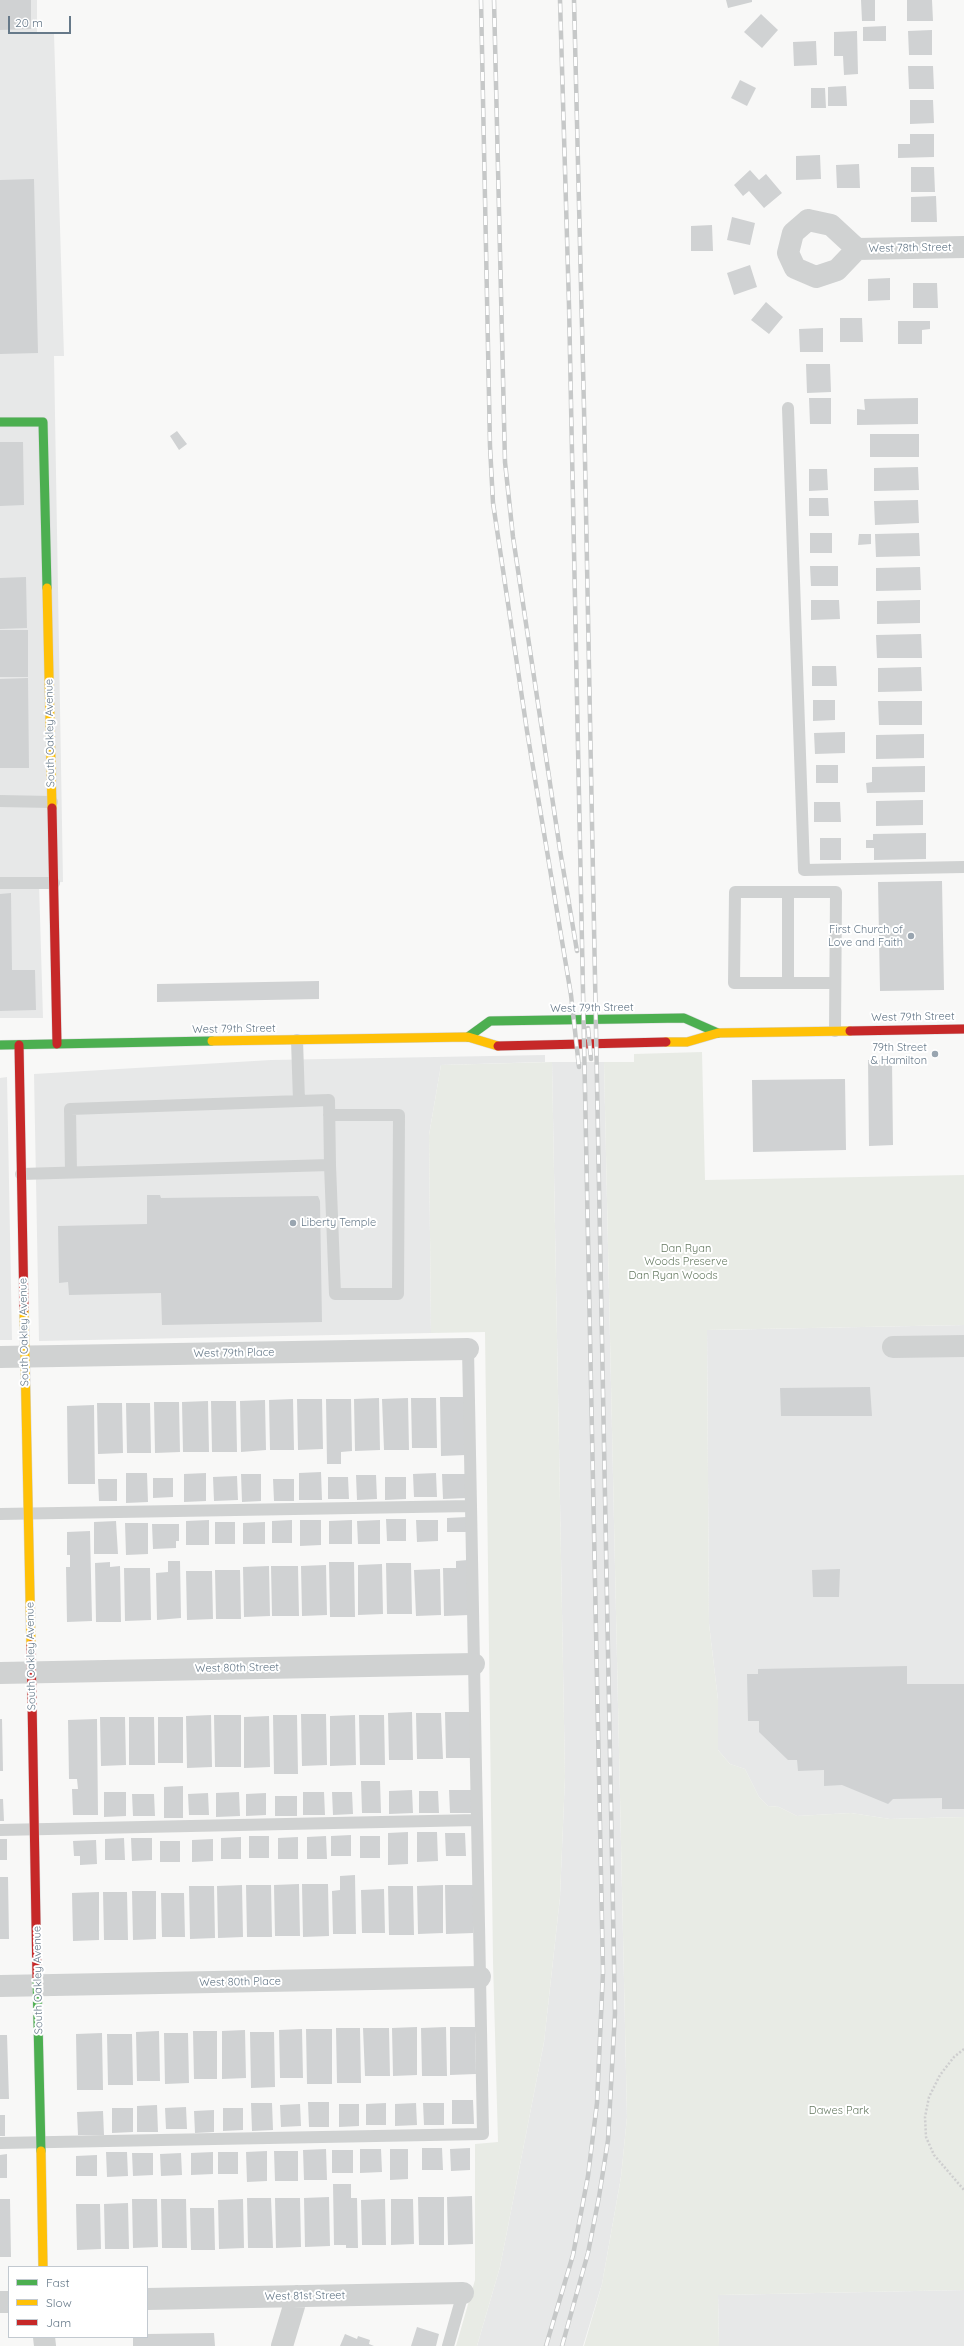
<!DOCTYPE html>
<html>
<head>
<meta charset="utf-8">
<style>
	body { margin:0 }
	#map { position:relative; width:964px; height:2346px; overflow:hidden; background:#f8f8f7; font-family:Quicksand,sans-serif }
	canvas { display:block }
	.legend { position:absolute; left:8px; top:2266px; width:140px; height:72px; box-sizing:border-box; background:#fff; border:1px solid #c2c9d0; margin:0; padding:5px 7px; list-style:none; font-size:12px; color:#667989 }
	.legend li { display:flex; align-items:center; gap:8px; height:20px }
	.legend b { width:20px; border:1px solid #c2c9d0 }
	.scale { position:absolute; left:8px; top:16px; width:63px; height:18px; box-sizing:border-box; border:2px solid #667989; border-top:0; padding-left:5px; font-size:12px; line-height:14px; white-space:nowrap; color:#667989; -webkit-text-stroke:3px #fff; paint-order:stroke }
</style>
</head>
<body>
<div id="map">
<canvas width="964" height="2346"></canvas>
<ul class="legend">
<li><b style="height:5px;background:#4caf50"></b>Fast</li>
<li><b style="height:5px;background:#ffc107"></b>Slow</li>
<li><b style="height:5px;background:#c62828"></b>Jam</li>
</ul>
<div class="scale">20 m</div>
</div>
<script>
const c = document.querySelector('canvas').getContext('2d');
c.lineJoin = 'round';
function fill(path, color) { c.fillStyle = color; c.fill(path, 'evenodd'); }
const poly = rows => new Path2D(rows.map(r => 'M' + r).join(''));
function stroke(path, color, width, dash) { c.strokeStyle = color; c.lineWidth = width; c.lineCap = dash ? 'butt' : 'round'; c.setLineDash(dash || []); c.stroke(path); }
function label(font, color, halo, rows, align = 'center') {
  c.font = font + ' Quicksand,sans-serif'; c.lineWidth = 4; c.setLineDash([]); c.textBaseline = 'middle'; c.strokeStyle = halo; c.fillStyle = color; for (const [text, x, y, turn = 0] of rows) {
    c.save(); c.translate(x, y); c.rotate((+turn || 0) * Math.PI / 180); c.textAlign = isNaN(turn) ? turn : align; if (halo) c.strokeText(text, 0, 0); c.fillText(text, 0, 0); c.restore();
  }
}
fill(poly([
	[0,0,37,0,37,33,54,34,64,356,54,356,63,882,39,883,43,1018,0,1018],
	[545,1055,545,1062,441,1065,429,1135,431,1333,39,1341,34,1074,271,1060],
	[552,1062,604,1062,627,2117,621,2177,602,2284,583,2346,477,2346,500,2267,544,2042,560,1897,565,1777],
	[7,1077,12,1340,0,1340,0,1078],
	[964,1325,964,1817,890,1819,851,1813,797,1816,779,1807,768,1806,759,1797,745,1769,730,1764,718,1750,718,1700,709,1624,707,1330],
	[964,2290,964,2346,719,2346,718,2295]
]), '#e7e8e8');
fill(poly([
	[702,1052,705,1180,964,1175,964,1325,707,1330,709,1624,718,1700,718,1750,730,1764,745,1769,759,1797,768,1806,779,1807,797,1816,851,1813,890,1819,964,1817,964,2290,718,2295,719,2346,584,2346,602,2284,621,2177,627,2117,604,1062,634,1062,634,1054],
	[552,1062,565,1777,560,1897,544,2042,500,2267,477,2346,456,2346,475,2280,475,2144,498,2142,493,1962,485,1332,431,1333,429,1135,441,1065]
]), '#e8ebe5');
fill(poly([
	[0,0,31,0,31,29,0,30],
	[726,0,752,0,752,2,728,8],
	[861,0,875,0,875,21,862,21],
	[907,0,932,0,933,21,907,21],
	[761,14,778,30,762,48,744,32],
	[886,26,886,41,863,41,863,27],
	[932,30,932,55,909,55,908,31],
	[857,31,858,74,844,75,843,56,834,56,834,32],
	[816,41,817,65,794,66,793,42],
	[908,66,933,66,934,89,909,89],
	[740,80,756,88,747,106,731,98],
	[846,86,847,106,828,106,828,87],
	[811,88,825,88,826,108,811,108],
	[910,100,933,100,934,123,910,124],
	[910,134,934,134,934,157,898,158,898,144,910,144],
	[820,155,821,179,796,180,796,156],
	[859,164,860,188,837,188,836,165],
	[911,167,934,167,935,192,911,192],
	[750,170,759,180,766,174,782,193,764,208,749,191,743,196,734,185],
	[34,179,38,353,0,354,0,180],
	[936,196,937,222,911,222,911,197],
	[732,217,755,223,750,245,727,240],
	[712,225,713,251,691,251,691,226],
	[750,265,757,287,734,295,727,273],
	[890,278,890,300,868,301,868,279],
	[913,283,937,283,938,308,913,308],
	[766,302,783,317,769,334,751,320],
	[840,318,862,318,863,342,840,342],
	[898,321,930,321,930,329,922,330,922,344,898,344],
	[823,328,823,352,800,352,799,329],
	[806,364,830,364,831,392,807,393],
	[809,398,831,398,831,424,810,424],
	[918,398,918,424,857,425,857,409,865,410,864,399],
	[177,431,187,444,179,450,170,436],
	[870,434,919,434,919,457,870,457],
	[0,442,23,442,24,505,0,506],
	[918,467,919,490,874,491,874,468],
	[809,469,827,469,828,490,809,491],
	[809,498,828,498,829,516,809,516],
	[918,500,919,523,875,525,874,501],
	[810,533,832,533,832,553,810,553],
	[919,533,920,556,876,557,875,534],
	[859,534,871,534,871,544,858,545],
	[810,566,838,566,838,586,811,586],
	[920,567,921,590,876,591,876,568],
	[26,577,27,628,0,629,0,578],
	[811,600,839,600,840,619,811,620],
	[920,600,920,623,877,624,877,601],
	[0,630,28,630,28,677,0,677],
	[921,634,922,658,877,658,876,635],
	[812,666,836,666,837,686,812,686],
	[921,667,922,691,878,692,878,668],
	[28,678,29,768,0,768,0,679],
	[813,700,835,700,835,720,813,721],
	[878,701,922,701,922,725,879,725],
	[845,732,845,753,815,754,814,733],
	[924,734,924,758,876,759,876,735],
	[816,765,838,765,838,783,816,783],
	[925,766,925,792,867,793,866,783,872,782,872,767],
	[923,800,923,825,876,826,876,801],
	[814,802,840,802,841,822,814,822],
	[926,833,926,859,874,860,874,848,866,848,866,840,873,840,873,834],
	[820,838,841,838,841,860,820,860],
	[942,881,944,990,880,991,878,882],
	[11,893,12,970,35,970,36,1010,0,1011,0,894],
	[319,981,319,999,157,1002,157,984],
	[868,1060,892,1060,893,1145,869,1146],
	[845,1079,846,1150,753,1152,752,1080],
	[147,1195,160,1195,161,1198,318,1196,320,1201,322,1322,162,1325,161,1293,69,1295,68,1282,59,1283,58,1226,147,1224],
	[870,1387,872,1416,781,1416,780,1388],
	[440,1397,465,1397,466,1455,441,1456],
	[379,1398,380,1450,355,1451,354,1399],
	[408,1398,409,1450,384,1450,382,1399],
	[411,1398,436,1398,437,1448,412,1448],
	[293,1399,294,1450,270,1450,269,1400],
	[297,1399,322,1399,323,1449,298,1450],
	[326,1399,351,1399,352,1451,341,1452,341,1464,327,1464],
	[265,1400,266,1450,241,1452,240,1401],
	[208,1401,209,1452,183,1452,182,1402],
	[211,1401,236,1401,237,1452,212,1452],
	[154,1402,179,1402,180,1452,155,1453],
	[97,1403,122,1403,123,1453,98,1454],
	[126,1403,150,1403,151,1453,127,1453],
	[94,1405,95,1484,68,1484,67,1406],
	[321,1472,322,1500,299,1500,299,1473],
	[126,1473,147,1473,148,1502,126,1503],
	[206,1473,206,1501,184,1502,184,1474],
	[436,1473,437,1497,414,1497,413,1474],
	[241,1474,261,1474,261,1501,242,1502],
	[442,1474,466,1474,467,1498,443,1499],
	[356,1475,376,1475,377,1499,357,1500],
	[237,1476,238,1500,214,1501,213,1477],
	[328,1477,348,1477,349,1499,328,1499],
	[385,1477,406,1477,406,1499,385,1500],
	[153,1478,173,1478,173,1497,153,1498],
	[98,1479,117,1479,117,1501,99,1501],
	[273,1479,294,1479,294,1501,274,1501],
	[467,1517,467,1532,447,1532,447,1518],
	[386,1519,406,1519,406,1541,387,1541],
	[209,1520,209,1545,186,1545,186,1521],
	[292,1520,292,1543,272,1543,272,1521],
	[300,1520,321,1520,321,1545,300,1546],
	[352,1520,352,1544,329,1544,329,1521],
	[380,1520,380,1544,358,1544,357,1521],
	[416,1520,438,1520,438,1541,417,1542],
	[116,1521,118,1554,94,1554,94,1522],
	[215,1522,235,1522,235,1544,215,1544],
	[265,1522,265,1544,243,1544,243,1523],
	[125,1523,148,1523,148,1554,126,1555],
	[152,1524,179,1524,179,1541,176,1541,176,1548,153,1549],
	[90,1531,92,1621,67,1622,66,1567,70,1567,70,1555,67,1555,67,1532],
	[468,1560,469,1615,444,1616,443,1568,456,1568,456,1561],
	[168,1561,180,1561,181,1618,157,1620,156,1573,168,1572],
	[110,1562,110,1567,120,1566,121,1622,96,1622,95,1563],
	[329,1562,354,1562,355,1617,330,1617],
	[386,1563,411,1563,412,1614,387,1614],
	[382,1564,383,1614,358,1615,358,1565],
	[326,1565,327,1615,302,1616,301,1566],
	[269,1566,270,1616,244,1617,243,1567],
	[271,1566,298,1566,299,1616,272,1616],
	[124,1568,150,1568,151,1620,125,1621],
	[440,1569,441,1615,416,1616,414,1570],
	[840,1569,839,1597,813,1597,812,1570],
	[215,1570,240,1570,241,1619,216,1619],
	[186,1571,212,1571,213,1619,187,1620],
	[907,1666,907,1684,964,1684,964,1809,942,1809,942,1798,893,1799,888,1804,842,1785,824,1786,824,1770,798,1771,797,1760,788,1760,759,1732,759,1721,748,1721,747,1674,758,1674,758,1669],
	[412,1712,413,1760,389,1760,388,1713],
	[445,1712,471,1712,472,1758,446,1758],
	[416,1713,441,1713,443,1759,417,1759],
	[301,1714,326,1714,327,1765,302,1766],
	[211,1715,212,1767,187,1768,186,1716],
	[214,1715,241,1715,241,1767,215,1767],
	[273,1715,297,1715,298,1774,274,1774],
	[355,1715,356,1765,330,1766,330,1716],
	[359,1715,384,1715,385,1765,360,1765],
	[269,1716,270,1767,244,1768,244,1717],
	[100,1717,125,1717,126,1765,101,1766],
	[129,1717,154,1717,155,1765,129,1765],
	[158,1717,183,1717,183,1763,158,1763],
	[0,1719,2,1719,3,1771,0,1771],
	[97,1719,98,1815,73,1815,72,1789,78,1789,77,1779,69,1779,68,1720],
	[361,1781,380,1781,381,1813,362,1813],
	[183,1786,183,1818,164,1818,164,1787],
	[412,1790,413,1813,389,1814,389,1791],
	[449,1790,471,1790,472,1813,450,1813],
	[419,1791,438,1791,439,1813,419,1813],
	[104,1792,126,1792,126,1816,104,1817],
	[239,1792,240,1816,216,1817,216,1793],
	[303,1792,324,1792,325,1815,303,1815],
	[332,1792,352,1792,353,1814,333,1815],
	[208,1793,209,1815,189,1815,188,1794],
	[266,1793,266,1815,246,1816,246,1794],
	[132,1794,154,1794,155,1816,133,1816],
	[275,1796,297,1796,297,1816,275,1816],
	[0,1799,3,1799,4,1821,0,1821],
	[408,1832,408,1864,388,1865,388,1833],
	[417,1832,437,1832,438,1861,417,1862],
	[445,1833,465,1833,466,1856,446,1856],
	[351,1835,351,1856,331,1856,331,1836],
	[249,1836,269,1836,269,1858,249,1858],
	[326,1836,327,1859,307,1859,307,1837],
	[360,1836,380,1836,380,1858,360,1858],
	[241,1837,241,1859,221,1859,221,1838],
	[298,1837,298,1859,278,1859,278,1838],
	[124,1838,125,1860,105,1860,105,1839],
	[131,1838,152,1838,152,1860,132,1861],
	[0,1839,7,1839,7,1860,0,1860],
	[213,1839,213,1861,192,1862,192,1840],
	[96,1840,97,1864,80,1865,80,1856,74,1856,73,1841],
	[160,1841,180,1841,180,1862,160,1862],
	[355,1875,356,1934,333,1934,332,1891,340,1890,340,1876],
	[0,1877,8,1877,9,1939,0,1939],
	[299,1884,300,1936,275,1936,274,1885],
	[302,1884,328,1884,329,1936,303,1937],
	[242,1885,243,1937,218,1938,217,1886],
	[246,1885,271,1885,272,1937,247,1937],
	[443,1885,443,1933,418,1934,417,1886],
	[445,1885,473,1885,473,1933,446,1934],
	[189,1886,214,1886,215,1938,190,1939],
	[388,1886,413,1886,414,1935,389,1935],
	[384,1889,385,1933,362,1933,361,1890],
	[132,1891,156,1891,156,1939,133,1940],
	[99,1892,99,1940,73,1941,72,1893],
	[103,1892,127,1892,128,1940,104,1940],
	[161,1893,184,1893,185,1937,162,1937],
	[417,2027,417,2075,393,2076,392,2028],
	[446,2027,447,2076,422,2076,421,2028],
	[450,2027,475,2027,476,2074,450,2075],
	[336,2028,360,2028,361,2083,337,2083],
	[363,2028,389,2028,390,2076,365,2076],
	[302,2029,303,2078,280,2078,279,2030],
	[306,2029,332,2029,332,2084,307,2084],
	[245,2030,246,2078,222,2079,222,2031],
	[159,2031,160,2081,137,2081,136,2032],
	[193,2031,217,2031,217,2079,194,2079],
	[250,2032,274,2032,275,2087,251,2088],
	[102,2033,103,2090,77,2090,76,2034],
	[164,2033,188,2033,189,2083,165,2084],
	[107,2034,132,2034,133,2085,108,2085],
	[0,2035,7,2035,9,2099,0,2099],
	[452,2100,473,2100,474,2124,452,2124],
	[308,2102,329,2102,329,2127,309,2127],
	[251,2103,272,2103,273,2130,252,2131],
	[386,2103,386,2125,366,2125,366,2104],
	[416,2103,417,2125,395,2126,395,2104],
	[423,2103,444,2103,444,2125,424,2125],
	[300,2104,301,2126,281,2127,280,2105],
	[339,2104,359,2104,359,2126,339,2127],
	[157,2105,158,2132,137,2132,137,2106],
	[186,2107,187,2129,166,2129,165,2108],
	[112,2108,133,2108,133,2132,112,2133],
	[223,2108,243,2108,243,2130,223,2131],
	[214,2110,214,2132,195,2133,194,2111],
	[103,2111,104,2135,78,2135,77,2112],
	[0,2115,5,2115,5,2136,0,2136],
	[422,2148,442,2148,443,2170,422,2170],
	[470,2148,470,2170,451,2171,450,2149],
	[326,2149,327,2180,304,2180,303,2150],
	[360,2149,381,2149,382,2172,360,2173],
	[390,2149,408,2149,408,2179,390,2180],
	[332,2150,353,2150,353,2173,332,2173],
	[267,2151,267,2181,247,2182,246,2152],
	[274,2151,298,2151,298,2181,275,2181],
	[106,2152,127,2152,128,2176,107,2177],
	[213,2152,213,2174,191,2175,191,2153],
	[218,2152,238,2152,238,2174,218,2174],
	[132,2153,153,2153,153,2175,133,2176],
	[181,2153,182,2175,161,2176,160,2154],
	[7,2154,7,2178,0,2178,0,2155],
	[97,2155,97,2176,76,2176,76,2156],
	[333,2184,351,2184,351,2198,357,2198,358,2248,346,2248,346,2245,334,2245],
	[472,2196,473,2244,448,2245,447,2197],
	[329,2197,330,2246,305,2247,304,2198],
	[418,2197,444,2197,444,2245,419,2245],
	[247,2198,271,2198,273,2248,248,2248],
	[275,2198,300,2198,301,2247,276,2248],
	[0,2199,10,2199,11,2257,0,2257],
	[132,2199,157,2199,158,2247,133,2248],
	[161,2199,186,2199,187,2248,162,2248],
	[243,2199,244,2248,219,2249,218,2200],
	[385,2199,386,2245,362,2245,361,2200],
	[391,2199,413,2199,414,2244,391,2245],
	[128,2203,129,2249,105,2249,104,2204],
	[76,2204,100,2204,101,2249,77,2250],
	[190,2208,214,2208,215,2250,191,2250],
	[417,2327,439,2334,436,2346,411,2346],
	[214,2333,215,2346,133,2346,133,2337,147,2337,147,2334],
	[345,2334,357,2339,358,2336,370,2340,369,2344,374,2346,340,2346]
]), '#d0d2d3');
const fast = poly([
	[0,422,43,422,47,588],
	[468,1037,490,1021,684,1018,718,1033],
	[0,1045,212,1041],
	[37,1979,41,2151]
]);
const slow = poly([
	[47,588,52,808],
	[212,1041,468,1037,498,1046],
	[666,1042,687,1042,718,1033,850,1031],
	[24,1309,31,1645],
	[41,2151,43,2267]
]);
const jam = poly([
	[52,808,57,1044],
	[850,1031,964,1029],
	[19,1045,24,1309],
	[498,1046,666,1042],
	[31,1645,37,1979]
]);
stroke(fast, '#d5d6d7', 10);
stroke(slow, '#d5d6d7', 10);
stroke(jam, '#d5d6d7', 10);
stroke(poly([
	[964,2049,954,2057,940,2075,929,2097,925,2117,926,2137,934,2155,964,2190]
]), '#cececf', 2.5, [2, 2]);
stroke(poly([
	[788,408,804,870,964,867],
	[0,801,52,802],
	[0,883,54,883],
	[788,892,788,983],
	[835,1031,836,892,735,892,734,983,835,983],
	[297,1040,299,1101],
	[329,1115,399,1115,398,1294,335,1294,330,1165],
	[21,1174,330,1165,329,1100,70,1109,71,1172],
	[0,1514,471,1506],
	[0,1830,477,1820],
	[0,2143,483,2134,468,1349],
	[448,2346,463,2293]
]), '#d0d2d2', 12);
stroke(poly([
	[808,220,831,225,857,249,837,270,816,277,795,268,788,253,793,233,808,220],
	[857,249,964,247],
	[893,1347,964,1346],
	[0,1357,468,1349],
	[0,1673,474,1664],
	[0,1986,480,1977],
	[147,2299,463,2293],
	[0,2302,9,2302],
	[44,2337,45,2346],
	[282,2346,297,2296]
]), '#d0d2d2', 22);
stroke(fast, '#4caf50', 9);
stroke(slow, '#ffc107', 9);
stroke(jam, '#c62828', 9);
const rail = poly([
	[481,0,490,446,493,503,527,731,571,995,579,1067],
	[494,0,505,462,513,537,560,850,577,951],
	[588,1028,591,1059],
	[546,2346,573,2255,588,2176,597,2103,603,1972,569,305,560,0],
	[562,2346,588,2253,599,2197,608,2140,615,2013,584,408,574,0]
]);
stroke(rail, '#c6c8c8', 4.5);
stroke(rail, '#fff', 3, [9]);
for (const [x, y, r, color] of [
	[911,936,4,"#99a5b0"],
	[935,1054,4,"#99a5b0"],
	[293,1223,4,"#99a5b0"]
]) { const dot = new Path2D(); dot.arc(x, y, r, 0, 2 * Math.PI); c.fillStyle = color; c.fill(dot); stroke(dot, '#fff', 1.5); }
label('11px', '#667989', '#fff', [
	["West 78th Street",910,248,-1],
	["South Oakley Avenue",50,733,-91],
	["West 79th Street",592,1008,-1],
	["West 79th Street",913,1017,-1],
	["West 79th Street",234,1029,-1],
	["South Oakley Avenue",24,1332,-91],
	["West 79th Place",234,1353,-1],
	["South Oakley Avenue",31,1656,-91],
	["West 80th Street",237,1668,-1],
	["South Oakley Avenue",38,1980,-91],
	["West 80th Place",240,1982,-1],
	["West 81st Street",305,2296,-1]
]);
label('11px', '#667989', '#fff', [
	["First Church of",903,930],
	["Love and Faith",903,943],
	["79th Street",927,1048],
	["& Hamilton",927,1061],
	["Liberty Temple",301,1223,"left"]
], 'right');
label('11px', '#667a62', '#fff', [
	["Dan Ryan",686,1249],
	["Woods Preserve",686,1262],
	["Dan Ryan Woods",673,1276],
	["Dawes Park",839,2111]
]);
</script>
</body>
</html>
